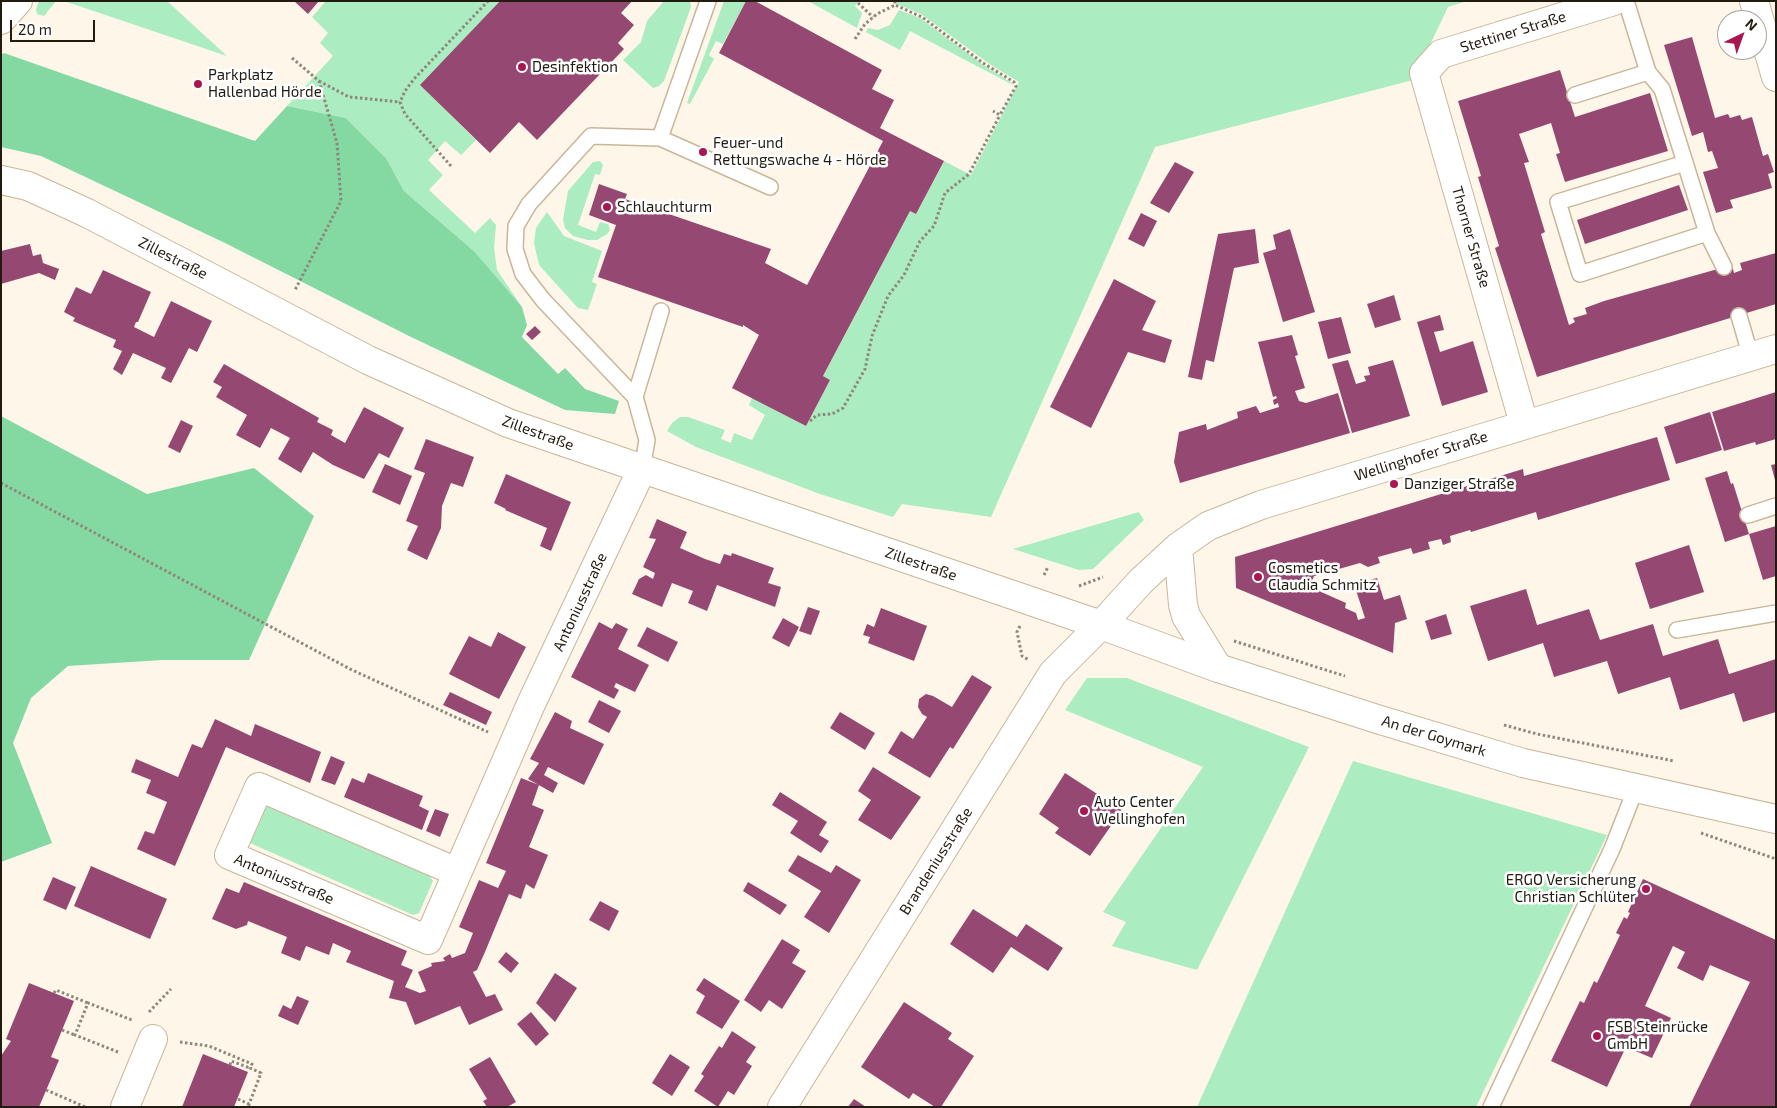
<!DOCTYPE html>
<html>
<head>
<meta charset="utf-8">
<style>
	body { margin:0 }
	#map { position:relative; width:1777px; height:1108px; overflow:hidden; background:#fdf6e9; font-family:"Exo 2",sans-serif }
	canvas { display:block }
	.frame { position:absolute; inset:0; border:2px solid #221b10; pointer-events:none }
	.north { position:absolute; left:1717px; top:10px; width:50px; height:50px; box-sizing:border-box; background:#fff; border:1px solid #a7a49f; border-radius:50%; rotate:42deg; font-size:14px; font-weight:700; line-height:20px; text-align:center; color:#221b10 }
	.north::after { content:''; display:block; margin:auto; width:18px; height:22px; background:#a81752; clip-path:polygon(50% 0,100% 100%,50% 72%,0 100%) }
	.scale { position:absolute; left:10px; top:20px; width:85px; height:22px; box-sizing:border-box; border:2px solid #221b10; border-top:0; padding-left:6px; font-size:15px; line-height:18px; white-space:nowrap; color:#221b10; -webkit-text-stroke:4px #fff; paint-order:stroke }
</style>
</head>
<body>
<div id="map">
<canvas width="1777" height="1108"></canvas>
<div class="frame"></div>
<div class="north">N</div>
<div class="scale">20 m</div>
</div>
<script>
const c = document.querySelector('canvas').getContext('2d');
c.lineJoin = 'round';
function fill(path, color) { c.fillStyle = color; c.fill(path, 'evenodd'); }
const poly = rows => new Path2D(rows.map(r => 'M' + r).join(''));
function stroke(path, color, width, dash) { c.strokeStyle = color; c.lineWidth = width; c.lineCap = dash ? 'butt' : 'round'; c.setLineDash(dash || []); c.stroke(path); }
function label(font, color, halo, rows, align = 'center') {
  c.font = font + ' "Exo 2",sans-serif'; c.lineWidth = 5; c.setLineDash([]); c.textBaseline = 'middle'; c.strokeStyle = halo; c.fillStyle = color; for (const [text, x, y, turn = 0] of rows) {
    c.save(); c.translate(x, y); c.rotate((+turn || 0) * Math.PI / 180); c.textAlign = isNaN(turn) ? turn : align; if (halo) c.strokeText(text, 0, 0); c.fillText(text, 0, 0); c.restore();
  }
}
fill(poly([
	[39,1,56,1,44,16,37,14,36,9],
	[64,1,167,1,227,56],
	[326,1,500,1,421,85,476,140,461,155,445,141,428,160,443,175,429,190,475,233,490,218,496,225,494,248,497,270,522,307,475,252,404,191,386,158,346,118,287,106,333,56,320,43,328,33,312,17],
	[664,1,690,1,691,7,664,81,659,86,653,88,623,60,641,42,647,21],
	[724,1,746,1,723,44,716,41,709,55,714,59,690,104,687,103],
	[808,1,859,1,855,6,862,13,857,28],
	[897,1,1467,1,1448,7,1413,80,1155,147,991,517,902,504,893,517,820,494,696,447,667,431,672,423,680,417,688,417,725,430,721,439,731,443,734,433,752,440,765,415,749,405,752,398,806,426,830,380,823,376,910,211,916,214,944,161,971,175,1019,82,991,65,921,14,897,4],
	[899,10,920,18,982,64,1012,83,1013,85,910,31,900,50,866,32,868,28,878,30,890,25],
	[600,161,603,165,600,175,595,174,578,225,596,232,600,222,608,224,610,230,607,234,597,240,588,240,573,236,565,228,563,220,568,191,593,162],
	[547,212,564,236,602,251,592,282,597,284,588,310,578,308,539,265,534,243,536,228],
	[1139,512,1144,520,1093,569,1079,570,1013,549],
	[1087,678,1127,678,1309,747,1197,970,1112,946,1126,922,1103,912,1203,767,1065,710],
	[1353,761,1607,835,1476,1107,1197,1107],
	[268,806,425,870,433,881,419,913,413,915,250,843,247,837,258,812]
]), '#abecc1');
fill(poly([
	[4,53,255,141,287,106,346,118,386,158,404,191,475,252,522,307,527,325,522,337,558,374,565,368,585,389,619,401,615,414,565,410,409,336,223,242,41,156,1,147,1,55],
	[1,416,147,494,254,468,314,516,249,660,162,660,68,666,31,698,13,743,52,843,1,862]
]), '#84d9a3');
fill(poly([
	[294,1,319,1,308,14],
	[500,1,632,1,621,13,634,25,618,43,624,49,537,140,519,122,490,153,420,85],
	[746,1,755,1,882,70,872,89,894,100,880,128,944,161,916,214,910,211,823,376,830,380,806,426,732,388,759,335,743,325,743,327,598,277,616,225,589,215,599,184,627,194,625,199,771,249,765,263,807,285,883,141,719,53],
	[1692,37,1715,118,1728,114,1730,118,1740,115,1742,120,1752,117,1763,156,1768,154,1774,172,1768,174,1772,188,1730,200,1733,208,1716,213,1703,172,1718,168,1712,151,1708,152,1703,132,1692,136,1664,45],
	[1560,70,1575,117,1650,93,1668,151,1565,182,1556,154,1560,153,1551,123,1519,134,1529,162,1524,163,1545,232,1541,234,1569,325,1575,322,1573,318,1587,314,1585,308,1604,301,1732,265,1734,273,1742,270,1740,263,1776,253,1776,304,1537,377,1495,248,1499,246,1478,177,1481,176,1458,101],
	[1175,162,1194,172,1169,213,1150,203],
	[1679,185,1688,210,1585,244,1577,220],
	[1141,213,1157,221,1144,247,1128,239],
	[1255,229,1259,263,1234,268,1214,362,1206,360,1202,380,1188,377,1218,234],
	[1290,229,1315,312,1283,322,1263,253,1276,249,1273,235],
	[30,244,33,256,41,254,43,263,59,269,55,280,39,273,1,284,1,251],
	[103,270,151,292,138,322,136,322,134,327,154,337,171,301,212,321,197,352,189,348,171,383,161,378,166,368,133,353,122,375,113,369,122,351,113,347,116,340,73,321,75,318,64,312,76,287,91,294],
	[1114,279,1156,301,1142,330,1172,340,1165,363,1128,352,1091,428,1050,407],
	[1394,295,1401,320,1375,328,1367,304],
	[1440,315,1444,330,1434,332,1440,352,1473,341,1488,392,1442,406,1417,322],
	[1341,317,1351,353,1328,359,1318,322],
	[535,326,541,332,532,340,526,334],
	[1292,335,1298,355,1295,356,1305,388,1295,391,1299,401,1306,403,1338,393,1350,433,1180,483,1174,462,1179,432,1206,424,1207,430,1238,418,1237,412,1256,406,1260,413,1279,407,1278,403,1274,405,1273,400,1277,398,1276,396,1273,397,1258,342],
	[1348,360,1356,384,1366,381,1364,376,1370,375,1368,367,1393,360,1410,416,1352,433,1332,364],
	[224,364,319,418,317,422,333,430,331,435,345,443,364,407,404,428,389,458,379,453,364,479,333,465,313,452,301,473,278,459,290,438,271,428,260,448,236,435,247,415,216,397,222,387,213,382],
	[1776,392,1776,439,1756,445,1755,442,1724,451,1712,412],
	[1710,412,1722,450,1676,464,1664,427],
	[181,420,193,426,180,453,168,447],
	[1657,437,1670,480,1538,520,1536,512,1471,532,1470,530,1450,536,1451,542,1443,545,1441,539,1428,542,1430,549,1413,554,1411,548,1378,557,1380,563,1368,567,1360,563,1314,576,1310,587,1346,603,1345,608,1356,613,1358,620,1365,618,1354,584,1377,578,1384,600,1400,595,1407,619,1395,623,1393,653,1236,588,1235,557,1523,469,1524,476],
	[426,439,474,457,463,487,451,483,442,506,441,528,427,560,407,550,418,526,406,521,425,473,414,469],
	[385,464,412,476,400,505,372,492],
	[1776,464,1776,480,1775,480,1771,465],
	[1727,471,1731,484,1733,483,1749,534,1776,526,1776,576,1763,580,1749,534,1725,542,1705,478],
	[506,474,571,502,551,551,540,546,547,528,505,510,506,509,494,503],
	[657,519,687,532,680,548,705,559,720,564,724,554,731,556,732,553,774,568,768,583,781,587,775,607,717,585,707,611,688,603,693,591,672,583,662,607,632,594,639,579,646,575,653,579,655,573,643,567,656,539,649,538],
	[1689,545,1704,592,1650,609,1635,563],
	[1526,589,1537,625,1589,609,1600,640,1653,624,1663,656,1718,639,1729,674,1776,659,1776,712,1743,722,1734,693,1680,710,1670,677,1618,694,1607,661,1554,677,1543,643,1488,661,1470,606],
	[808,607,820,611,811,635,799,631],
	[881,608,927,626,914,661,868,643,870,637,863,635,867,624,874,627],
	[1446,614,1452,634,1431,640,1425,621],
	[783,618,799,627,789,647,772,638],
	[599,622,612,629,616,623,628,629,618,649,649,665,635,692,616,683,614,687,619,690,614,699,571,677],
	[647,627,678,642,668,662,637,646],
	[498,632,526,647,499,699,449,674,469,636,491,647],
	[972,675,992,687,953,749,950,747,930,778,888,753,901,731,913,739,927,717,922,714,918,707,919,699,926,694,933,696,952,707],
	[450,692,492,712,486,725,443,705],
	[599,700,621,711,609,733,588,722],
	[555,712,572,721,570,728,604,744,584,785,548,767,544,775,558,783,553,793,528,779,539,763,530,759],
	[840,712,875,733,865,750,830,728],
	[215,719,251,736,255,724,321,752,310,783,226,747,175,866,137,849,145,831,154,834,167,802,146,793,151,780,131,772,136,759,178,777,192,744,202,748],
	[331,756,345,762,335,785,321,780],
	[873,767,921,797,891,840,858,820,871,800,858,791],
	[368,773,423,796,419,806,429,811,422,830,344,797,352,778,364,783],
	[1065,773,1122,810,1090,856,1055,833,1059,828,1039,814],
	[521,778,539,785,532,805,544,810,529,847,548,855,534,889,526,884,521,899,509,894,485,952,477,970,473,972,486,997,495,994,503,1010,469,1025,460,1006,415,1025,406,1002,389,998,394,981,346,962,351,951,333,943,329,955,306,946,300,961,281,953,287,937,248,921,247,925,236,929,212,919,226,888,239,893,244,882,407,951,401,965,413,970,405,987,420,993,426,991,418,972,432,966,431,963,445,961,443,958,450,954,452,958,465,953,473,933,459,927,479,880,498,888,506,871,486,863],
	[780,792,827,822,819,835,829,841,821,853,790,833,798,821,772,805],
	[435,809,449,814,440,837,426,831],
	[798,855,831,873,836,865,861,880,829,933,804,917,821,891,788,871],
	[91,866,167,899,150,939,74,906],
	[53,877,76,887,66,910,43,900],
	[1643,879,1776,940,1776,1107,1689,1107,1750,982,1710,965,1703,981,1677,968,1685,952,1673,946,1645,1006,1671,1018,1652,1058,1626,1047,1607,1087,1551,1061,1580,1001,1584,1003,1594,981,1597,983,1620,935,1616,933,1624,917,1627,919,1630,913,1628,912],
	[748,882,787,905,780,915,743,891],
	[600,901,619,911,609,931,589,920],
	[973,909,1017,937,1026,924,1063,948,1048,971,1011,947,993,973,950,944],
	[782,939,800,950,792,963,806,971,782,1009,769,1000,761,1012,744,1000],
	[506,952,519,963,511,973,498,962],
	[555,973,577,988,555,1022,536,1003],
	[704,978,740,1001,722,1029,696,1013,705,996,696,990],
	[29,983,74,1001,51,1057,59,1060,39,1107,1,1107,1,1056,11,1041,6,1039],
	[297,996,309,1001,298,1025,278,1016,283,1005,291,1009],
	[904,1002,952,1033,948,1039,974,1056,941,1107,935,1107,913,1093,909,1099,861,1067],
	[531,1012,549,1034,536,1046,517,1024],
	[732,1031,756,1047,746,1062,752,1066,734,1095,728,1091,718,1107,694,1091,704,1076,701,1074,719,1046,722,1048],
	[203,1054,248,1072,234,1107,182,1107],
	[670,1054,690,1067,672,1096,652,1083],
	[490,1057,516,1102,507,1107,487,1107,483,1101,487,1099,469,1069],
	[854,1099,866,1107,848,1107]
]), '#954972');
const service = poly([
	[1626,1,1648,72,1662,89,1707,233,1724,267],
	[1575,95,1648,72],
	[660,138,770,187],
	[1685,163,1558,202,1580,274,1707,233],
	[1739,316,1751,357],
	[635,397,661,311],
	[642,469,647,440,635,397,543,300,523,274,515,249,516,226,529,204,591,136,660,138,708,1],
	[1748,515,1776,506],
	[1677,630,1776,613],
	[1491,1107,1612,849,1636,788]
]);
const minor = poly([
	[1754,1,1776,77],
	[1,20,18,1],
	[1524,424,1424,73,1441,54,1614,1],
	[457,872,259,787,229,855,428,940,531,704,642,469],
	[125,1107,153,1039],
	[782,1107,1053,673,1101,625]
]);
const tertiary = poly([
	[1178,547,1183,605,1186,616,1218,668],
	[1101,625,1141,581,1178,547,1208,526,1261,505,1776,349]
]);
const secondary = poly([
	[1,180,28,186,87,213,368,360,508,423,1101,625,1218,668,1377,719,1523,763,1776,819]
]);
stroke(service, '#c8b699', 18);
stroke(minor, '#c8b699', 30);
stroke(tertiary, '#c8b699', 30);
stroke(secondary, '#c8b699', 30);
stroke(poly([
	[895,1,895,5,922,17,983,63,1014,82,1016,86,1000,115,993,111],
	[858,3,873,17],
	[855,39,865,24,877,14,895,5],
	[292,58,319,81,337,143,341,201,295,290],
	[319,81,349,97,400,102],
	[451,166,405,114,400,102,405,91,414,79,488,1],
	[810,421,817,415,832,414,843,408,865,369,872,336,888,296,904,275,920,241,934,226,945,193,969,174,1000,115],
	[1,483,352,670,488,732],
	[1044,575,1048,567],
	[1079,586,1103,577],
	[1020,626,1017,632,1022,656,1029,660],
	[1234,641,1345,676],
	[1504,725,1537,734,1674,761],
	[1701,833,1776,859],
	[54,993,56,990,88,1003],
	[149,1012,171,989],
	[62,1030,75,1035],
	[180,1042,209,1046,252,1064,250,1068,261,1073,248,1107],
	[118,1052,75,1035,88,1003,132,1020],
	[230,1065,231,1061,250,1068],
	[46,1090,85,1107],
	[238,1099,249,1104]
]), '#8e877b', 3, [2.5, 2.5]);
stroke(service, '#fff', 15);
stroke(minor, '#fff', 28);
stroke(tertiary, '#fff', 28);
stroke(secondary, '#fff', 28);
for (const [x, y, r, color] of [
	[522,67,5,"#a81752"],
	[198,84,5,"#a81752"],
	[703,152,5,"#a81752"],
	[607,207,5,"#a81752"],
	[1394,484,5,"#a81752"],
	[1258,577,5,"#a81752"],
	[1084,811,5,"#a81752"],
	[1646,889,5,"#a81752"],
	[1597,1036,5,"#a81752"]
]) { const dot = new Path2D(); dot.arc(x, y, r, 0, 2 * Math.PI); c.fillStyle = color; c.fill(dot); stroke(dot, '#fff', 2); }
label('15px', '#221b10', '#fff', [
	["Stettiner Straße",1513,32,-17],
	["Thorner Straße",1471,237,74],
	["Zillestraße",173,258,27],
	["Zillestraße",538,433,20],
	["Wellinghofer Straße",1421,456,-17],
	["Zillestraße",921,564,19],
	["Antoniusstraße",580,602,-65],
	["An der Goymark",1434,736,17],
	["Brandeniusstraße",936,861,-58],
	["Antoniusstraße",284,879,23]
]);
label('15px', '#221b10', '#fff', [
	["Desinfektion",532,67],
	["Parkplatz",208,75],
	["Hallenbad Hörde",208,92],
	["Feuer-und",713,143],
	["Rettungswache 4 - Hörde",713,160],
	["Schlauchturm",617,207],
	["Danziger Straße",1404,484],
	["Cosmetics",1268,568],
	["Claudia Schmitz",1268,585],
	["Auto Center",1094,802],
	["Wellinghofen",1094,819],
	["ERGO Versicherung",1636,880,"right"],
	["Christian Schlüter",1636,897,"right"],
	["FSB Steinrücke",1607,1027],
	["GmbH",1607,1044]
], 'left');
</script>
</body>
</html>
